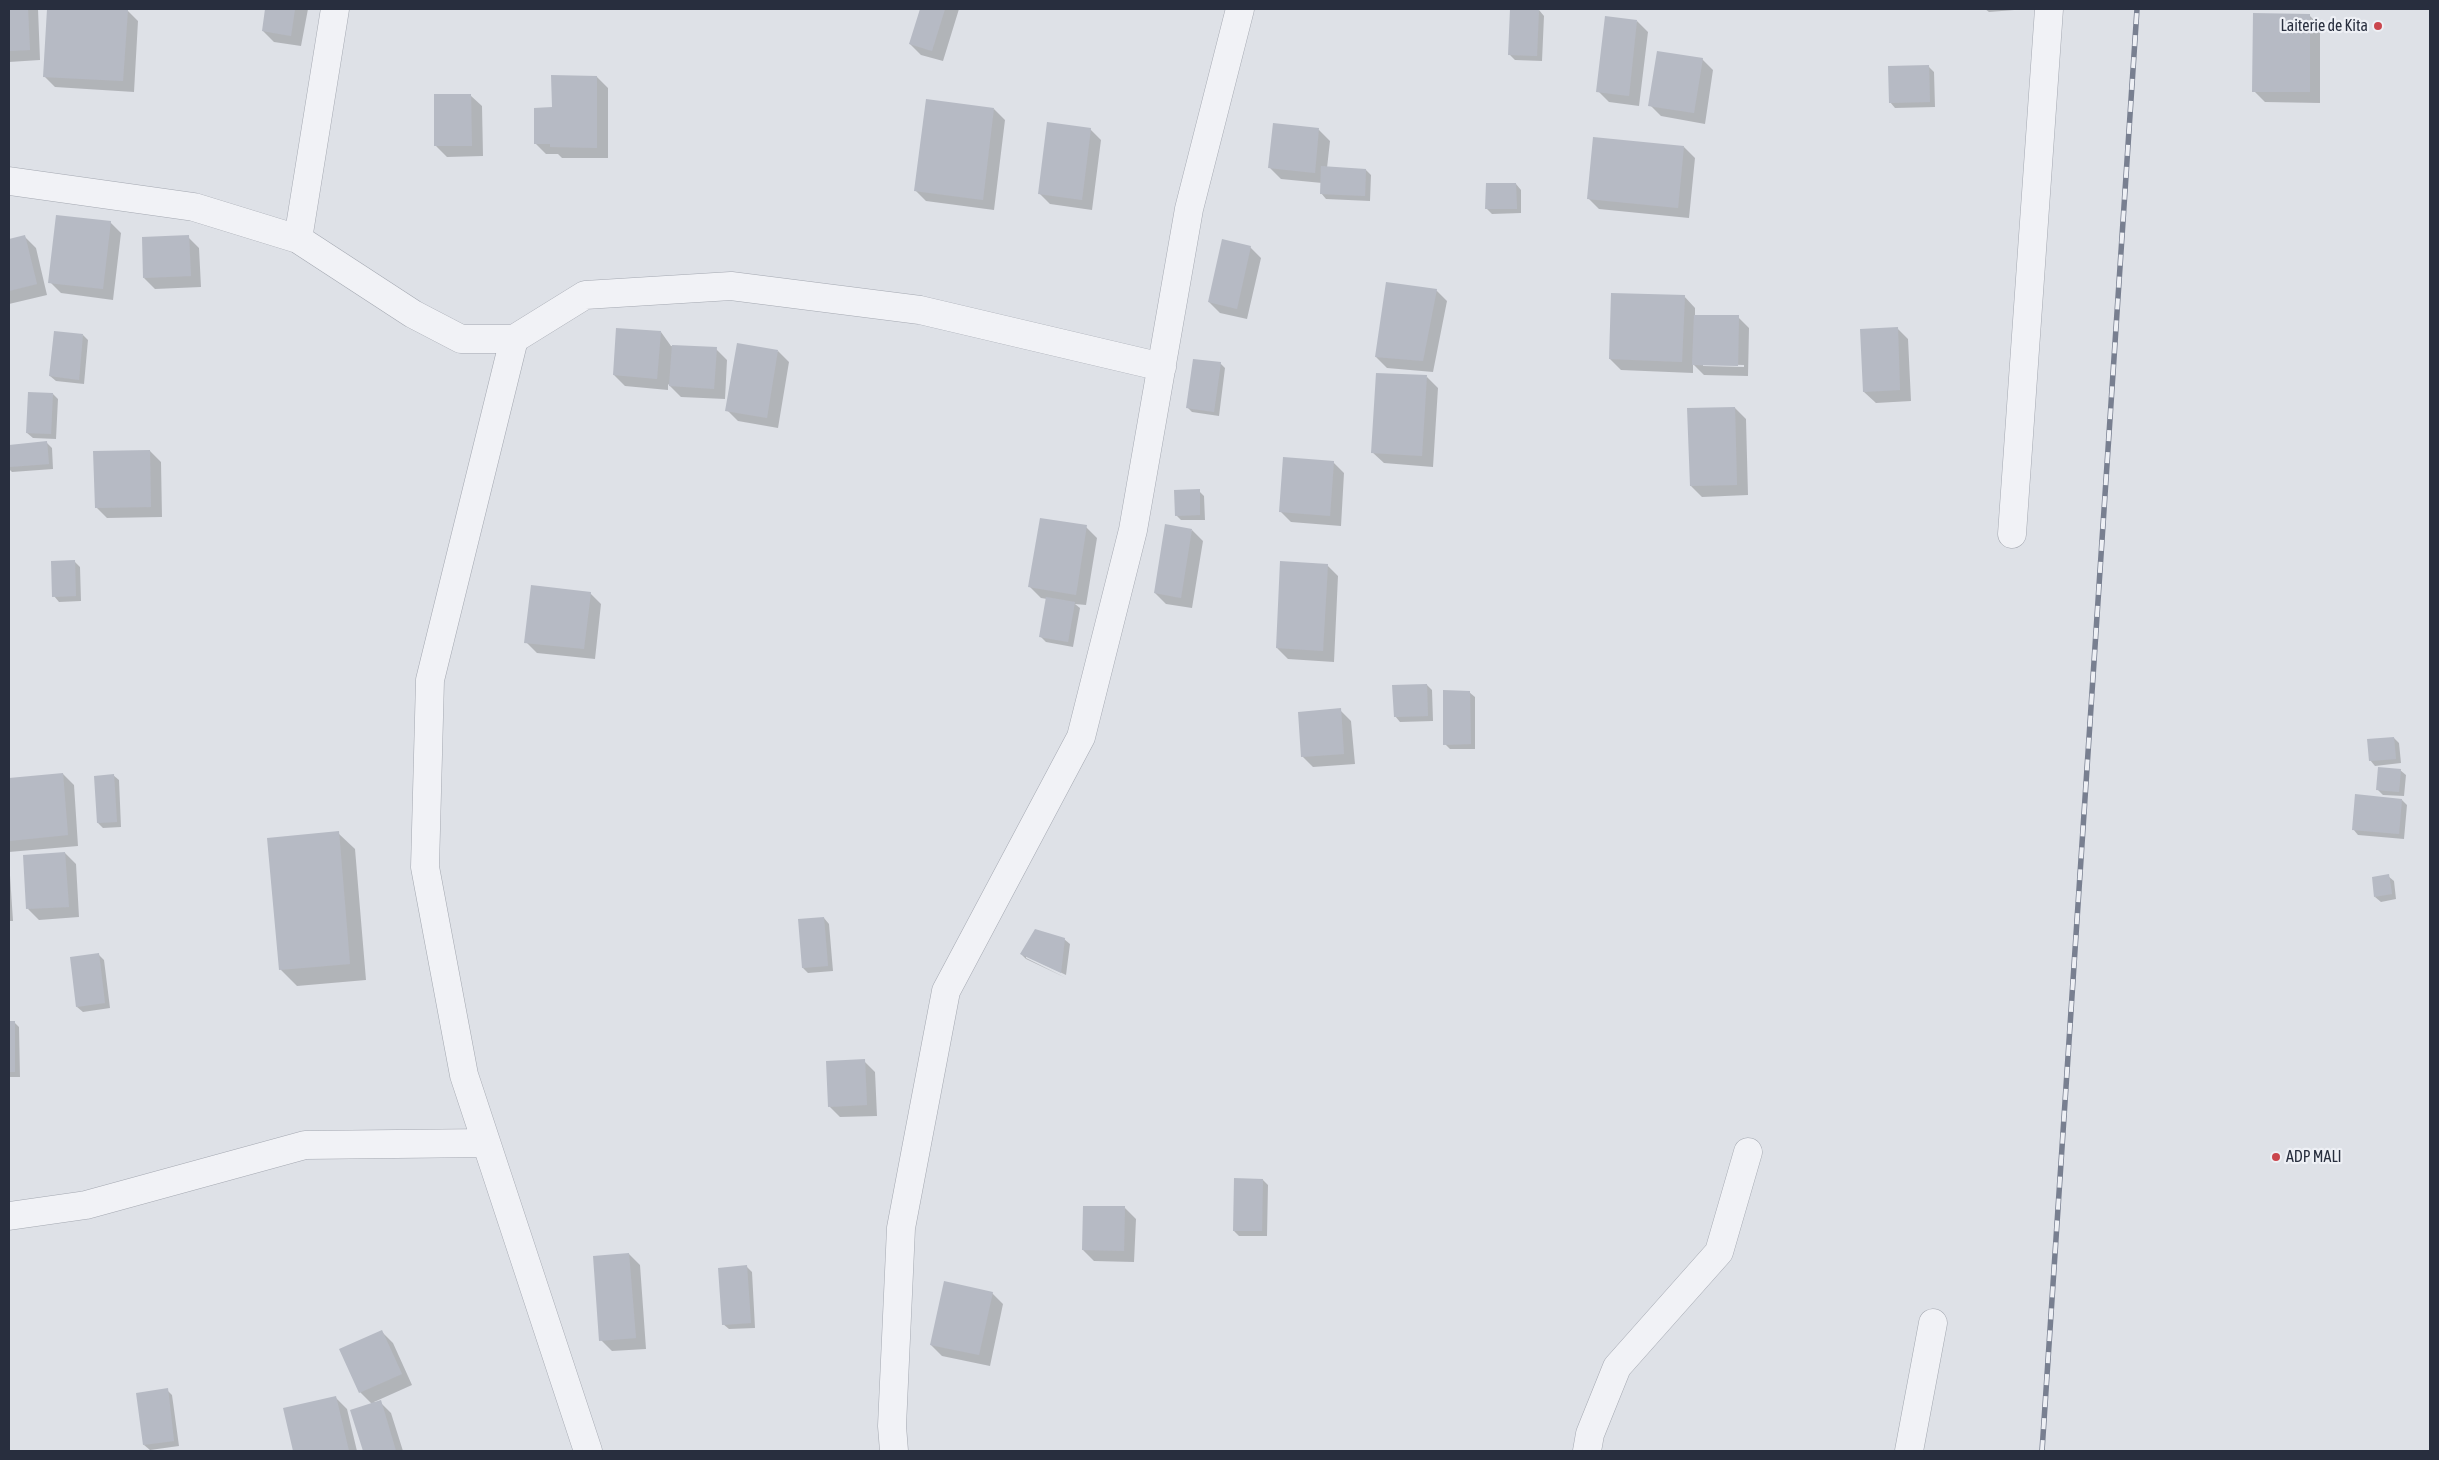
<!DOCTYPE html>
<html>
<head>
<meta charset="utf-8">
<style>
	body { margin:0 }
	#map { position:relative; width:2439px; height:1460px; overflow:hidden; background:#dee1e7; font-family:"Asap Condensed",sans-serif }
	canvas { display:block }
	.frame { position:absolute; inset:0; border:10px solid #282e3e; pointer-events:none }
</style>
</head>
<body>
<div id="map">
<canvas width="2439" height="1460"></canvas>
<div class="frame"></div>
</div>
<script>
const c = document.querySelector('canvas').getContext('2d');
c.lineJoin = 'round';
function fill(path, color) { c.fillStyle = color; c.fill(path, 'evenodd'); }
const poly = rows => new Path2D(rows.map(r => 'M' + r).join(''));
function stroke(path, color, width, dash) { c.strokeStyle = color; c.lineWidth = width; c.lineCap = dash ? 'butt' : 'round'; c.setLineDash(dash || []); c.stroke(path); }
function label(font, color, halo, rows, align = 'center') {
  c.font = font + ' "Asap Condensed",sans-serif'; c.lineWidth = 4.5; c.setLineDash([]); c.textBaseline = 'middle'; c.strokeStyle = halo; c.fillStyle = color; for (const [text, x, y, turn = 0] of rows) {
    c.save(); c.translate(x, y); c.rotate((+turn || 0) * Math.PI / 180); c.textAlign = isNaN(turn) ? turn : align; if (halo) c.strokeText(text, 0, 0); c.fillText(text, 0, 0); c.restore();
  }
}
fill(poly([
	[9,9,38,9,40,60,9,62],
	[48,9,127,10,138,21,134,92,55,87,44,76],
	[267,9,308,9,301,46,274,42,263,31],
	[921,9,959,9,943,61,921,55,910,44],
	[1985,9,2027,9,1989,12],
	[1539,10,1544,16,1542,61,1515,60,1510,55],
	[2309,15,2320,26,2320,103,2265,102,2254,91],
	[1637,21,1648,32,1639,106,1609,102,1598,91],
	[1702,59,1713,70,1705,124,1661,116,1650,105],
	[1929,67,1934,72,1935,107,1895,108,1890,102],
	[597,77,608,88,608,158,562,158,558,154,546,154,535,143,553,109],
	[470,95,482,106,483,156,447,157,436,146],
	[994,109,1005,120,994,210,926,201,915,190],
	[1274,125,1319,130,1330,141,1327,168,1366,170,1371,175,1370,201,1326,199,1321,193,1322,183,1281,179,1270,168],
	[1090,129,1101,140,1092,210,1050,204,1039,193],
	[1684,147,1695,158,1689,218,1599,209,1588,198],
	[1516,184,1521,190,1521,213,1492,214,1486,208],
	[110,222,121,233,113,300,61,293,50,282],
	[25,237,36,248,47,295,9,304,9,240],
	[188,237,199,248,201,287,155,289,144,278],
	[1250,247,1261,258,1247,319,1220,313,1209,302],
	[1436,290,1447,301,1433,372,1387,368,1376,357],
	[1684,296,1695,308,1695,316,1738,317,1749,328,1748,376,1704,375,1693,364,1693,373,1621,370,1610,359],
	[1703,364,1744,365,1744,367,1703,366],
	[1897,328,1908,339,1911,401,1876,403,1864,392],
	[661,332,671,346,716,349,727,360,725,399,681,397,668,384,668,390,625,386,614,375],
	[83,335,88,340,84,384,56,381,50,376],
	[778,351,789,362,778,428,738,421,727,410],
	[1220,363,1225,368,1219,416,1192,412,1187,407],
	[1427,377,1438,388,1433,467,1384,463,1372,452],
	[53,394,58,399,56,439,33,438,27,433],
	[1735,408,1746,419,1748,495,1702,497,1691,486],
	[46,442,52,448,53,469,12,472,9,469,9,446],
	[150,451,161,462,162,517,107,518,96,507],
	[1333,462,1344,473,1341,526,1291,522,1280,511],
	[1199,491,1204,496,1205,520,1181,520,1176,515],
	[1086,527,1097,538,1086,605,1075,604,1080,608,1073,647,1046,642,1041,637,1047,599,1041,598,1030,587],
	[1192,530,1203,541,1192,608,1166,604,1155,593],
	[75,562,80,567,81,601,59,602,54,596],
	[1327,565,1338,576,1334,662,1288,659,1277,648],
	[590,593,601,604,595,659,537,653,526,642],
	[1427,685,1432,690,1433,721,1400,722,1395,716],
	[1469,692,1475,697,1475,749,1450,749,1445,744],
	[1340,710,1351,721,1355,764,1313,767,1302,756],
	[2394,738,2399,743,2401,763,2375,766,2370,760],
	[2400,770,2406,775,2404,796,2383,795,2377,789],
	[63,774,74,785,78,846,9,852,9,779],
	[113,775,119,780,121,827,103,828,98,823],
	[2402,800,2407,805,2404,839,2358,835,2353,829],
	[338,833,355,849,366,980,297,986,280,969],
	[65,853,76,864,79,917,39,920,28,909],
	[9,860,13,921,9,921],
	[2388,876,2394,881,2396,899,2381,902,2375,897],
	[824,918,829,924,833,971,808,973,803,968],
	[1064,939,1070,944,1066,975,1026,956,1026,958,1066,978,1026,959,1021,954],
	[98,954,104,960,110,1008,83,1012,77,1007],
	[9,1022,14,1022,19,1027,20,1077,9,1077],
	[864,1061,875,1072,877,1116,840,1117,829,1106],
	[1263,1180,1268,1185,1267,1236,1239,1236,1234,1231],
	[1125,1208,1136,1219,1134,1262,1094,1261,1083,1250],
	[629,1254,640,1265,646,1349,612,1351,601,1340],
	[746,1266,752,1272,755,1328,729,1329,723,1324],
	[992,1293,1003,1304,990,1366,942,1356,931,1345],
	[382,1332,393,1343,412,1385,374,1402,380,1402,391,1413,403,1451,365,1451,352,1410,372,1404,360,1392],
	[167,1390,172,1395,179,1446,150,1450,144,1445],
	[336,1398,347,1409,357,1451,295,1451,285,1409]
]), '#0003');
fill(poly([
	[9,9,28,9,30,50,9,51],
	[47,9,128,9,123,81,43,77],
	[265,9,295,9,291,36,262,31],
	[920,9,945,9,932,51,909,44],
	[1510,9,1539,9,1537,56,1508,55],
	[2253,13,2310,14,2310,92,2252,92],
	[1605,16,1637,20,1629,96,1596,92],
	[1657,51,1703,58,1694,113,1648,106],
	[1929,65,1930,102,1889,103,1888,66],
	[551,75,597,76,597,148,550,147,550,144,534,144,534,108,552,107],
	[434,94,471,94,472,146,434,146],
	[926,99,994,108,983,200,914,191],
	[1047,122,1091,128,1082,200,1038,194],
	[1273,123,1319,128,1315,173,1268,168],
	[1593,137,1684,146,1678,208,1587,199],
	[1321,166,1366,169,1365,196,1320,194],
	[1486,183,1516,183,1517,209,1485,209],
	[56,215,111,221,103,289,48,283],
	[25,235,37,284,9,291,9,239],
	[189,235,191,276,143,278,142,237],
	[1222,239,1251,246,1237,309,1208,302],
	[1386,282,1437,289,1423,361,1375,357],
	[1611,293,1685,295,1682,362,1609,359],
	[1694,315,1739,315,1738,366,1692,365],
	[1898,327,1900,390,1863,392,1860,329],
	[616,328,661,331,657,379,613,375],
	[54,331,83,334,79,380,49,376],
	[737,343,778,350,767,418,725,411],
	[672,345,717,347,714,389,669,386],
	[1193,359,1221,362,1214,412,1186,408],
	[1376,373,1427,375,1422,456,1371,453],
	[28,392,53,393,51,434,26,433],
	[1735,407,1737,485,1690,486,1687,408],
	[47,441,49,464,9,467,9,445],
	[150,450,151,507,95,508,93,451],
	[1283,457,1334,461,1330,516,1279,512],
	[1200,489,1200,515,1175,516,1174,490],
	[1040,518,1087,525,1076,595,1028,587],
	[1165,524,1192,529,1181,598,1154,593],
	[75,560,76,596,52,597,51,561],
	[1280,561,1328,564,1323,651,1276,648],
	[531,585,591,592,584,649,524,643],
	[1046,597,1075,602,1068,642,1039,637],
	[1427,684,1428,716,1394,717,1392,685],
	[1443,690,1470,691,1471,744,1443,745],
	[1341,708,1344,754,1301,757,1298,712],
	[2394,737,2396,759,2369,761,2367,739],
	[2378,767,2401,769,2399,792,2376,790],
	[63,773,68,835,9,841,9,778],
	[114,774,117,822,97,823,94,776],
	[2355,794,2402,799,2399,834,2352,830],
	[339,831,350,964,279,970,267,838],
	[65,852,69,907,26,909,23,855],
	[2389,874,2392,894,2374,897,2372,877],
	[824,917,828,966,802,968,798,919],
	[1035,929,1065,938,1061,973,1020,954],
	[99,953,105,1003,76,1007,70,957],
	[9,1021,15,1021,15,1072,9,1072],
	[865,1059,867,1105,828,1107,826,1061],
	[1234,1178,1263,1179,1262,1231,1233,1231],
	[1083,1206,1125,1206,1124,1251,1082,1250],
	[629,1253,636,1338,599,1341,593,1256],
	[747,1265,751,1323,722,1325,718,1268],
	[944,1281,993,1292,979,1355,930,1345],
	[382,1330,402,1374,359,1393,339,1349],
	[168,1388,174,1441,143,1445,136,1393],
	[336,1396,349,1451,293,1451,283,1408],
	[381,1400,396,1451,363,1451,350,1410]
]), '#b6bac4');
const street = poly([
	[9,181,194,207,298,239,413,314,461,339,514,339,585,295,731,286,920,310,1162,367],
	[298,239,335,9],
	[514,339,430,680,425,867,464,1075,588,1451],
	[2012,534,2049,9],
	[9,1216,86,1205,305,1145,486,1143],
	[894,1451,892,1426,901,1228,946,991,1081,737,1133,530,1189,209,1240,9],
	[1587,1451,1590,1434,1617,1367,1719,1252,1748,1152],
	[1909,1451,1933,1323]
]);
stroke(street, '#a4a8b1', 29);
stroke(street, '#f1f2f6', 28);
const rail = poly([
	[2042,1451,2137,9]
]);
stroke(rail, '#787f90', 5.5);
stroke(rail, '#eef0f5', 4, [11]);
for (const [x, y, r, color] of [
	[2378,26,5,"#ca464d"],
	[2276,1157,5,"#ca464d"]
]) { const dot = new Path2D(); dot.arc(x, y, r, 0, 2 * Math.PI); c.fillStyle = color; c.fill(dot); stroke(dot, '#eef0f5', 2); }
label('16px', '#282e3e', '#eef0f5', [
	["Laiterie de Kita",2368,26],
	["ADP MALI",2286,1157,"left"]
], 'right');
</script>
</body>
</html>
